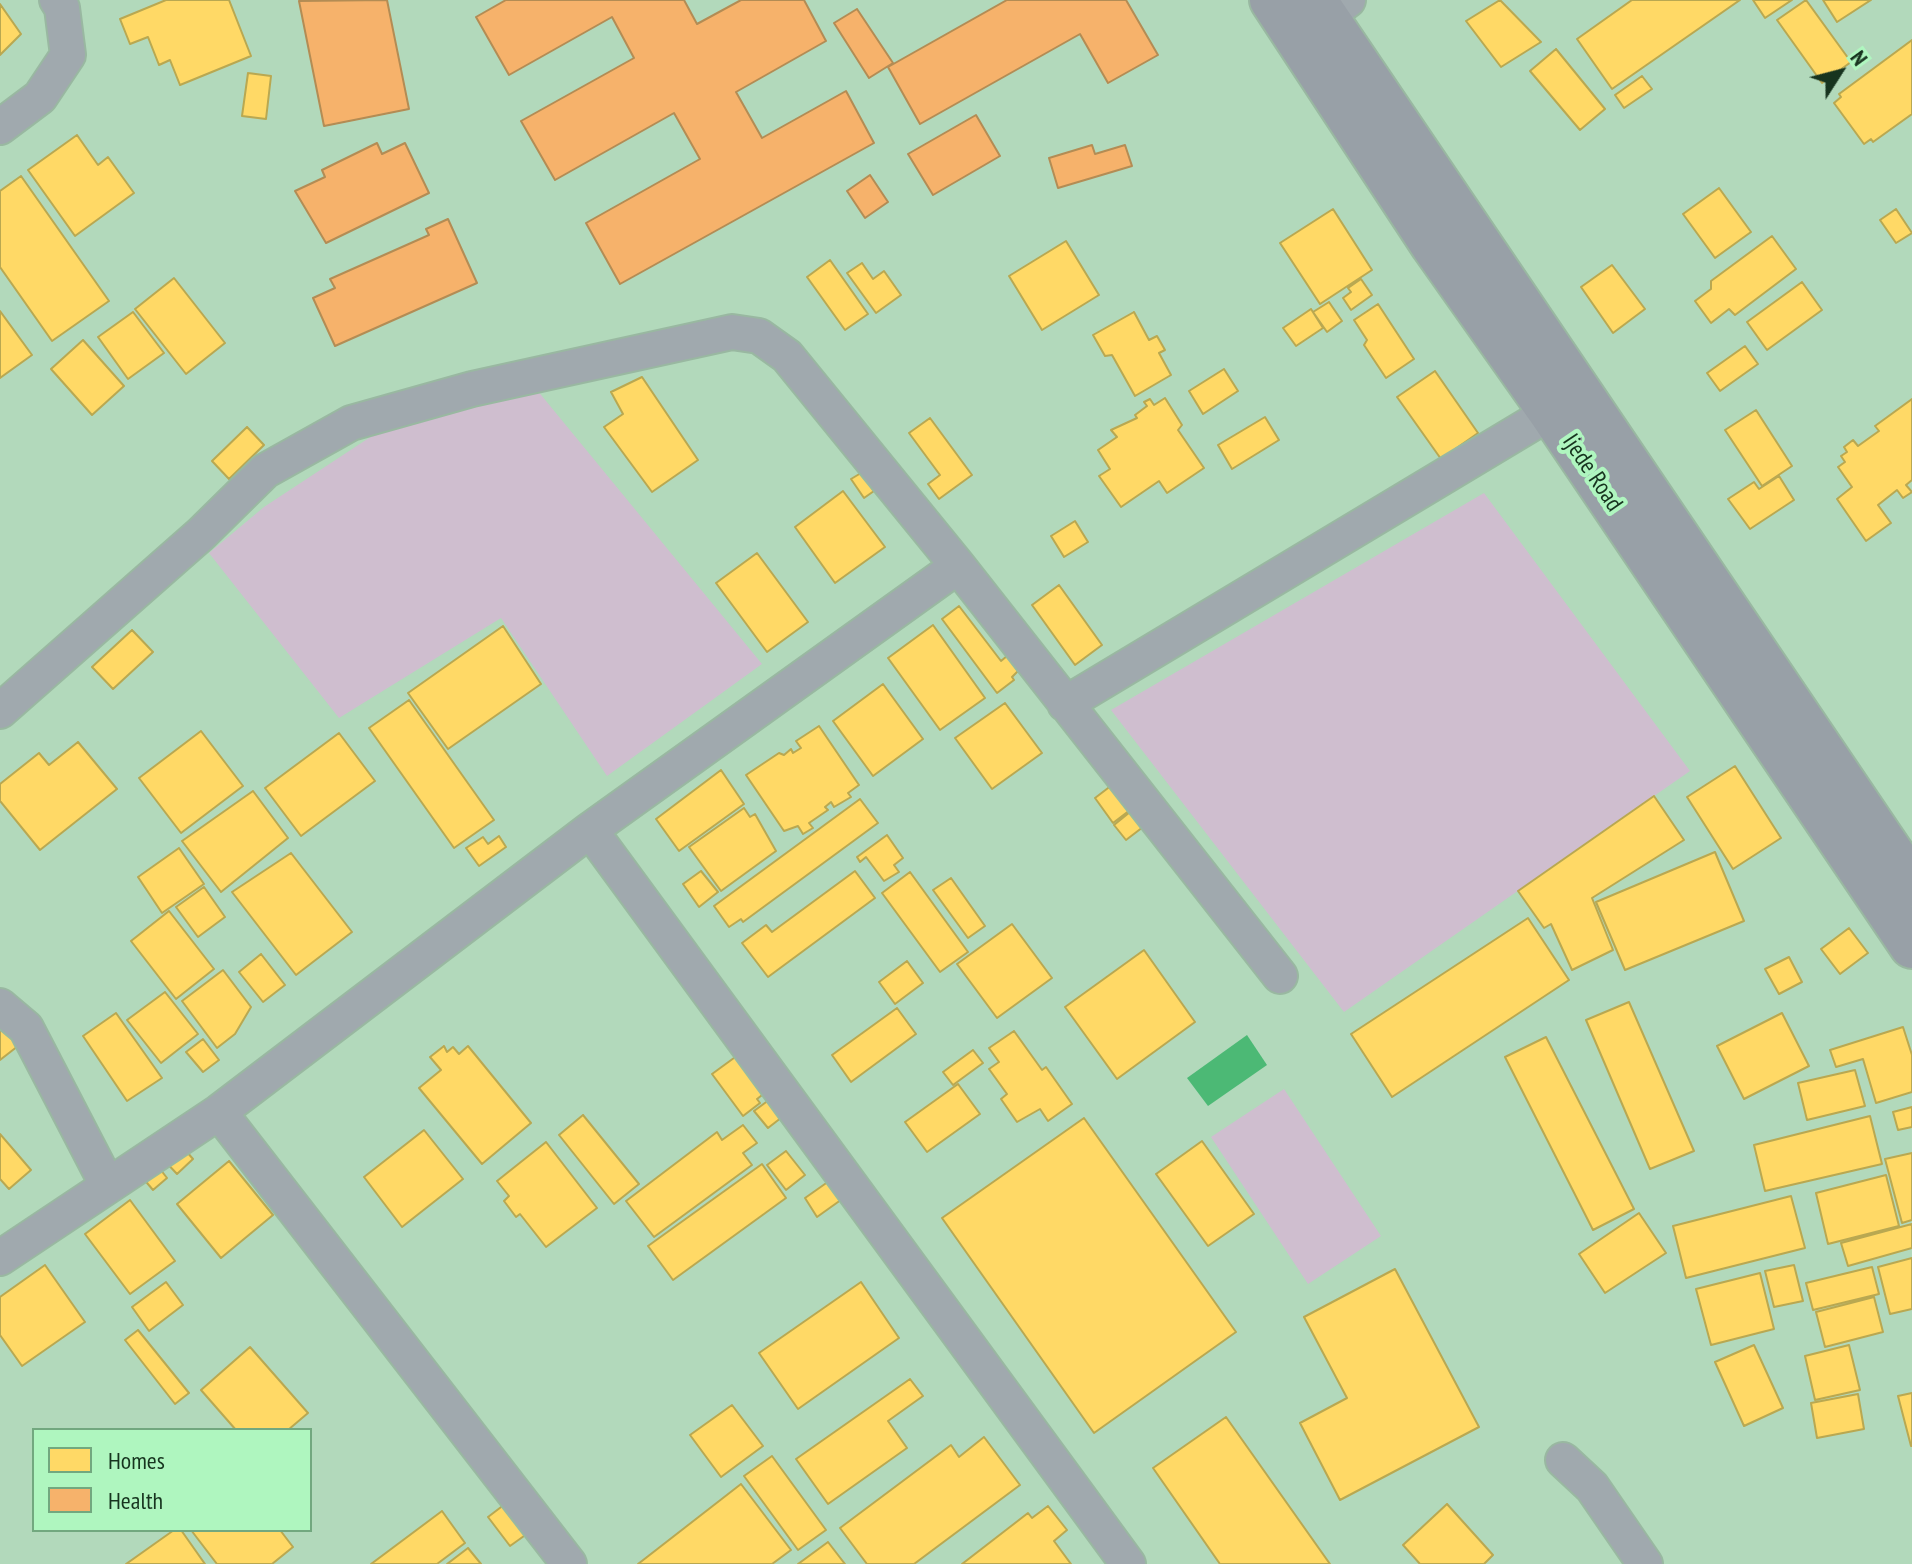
<!DOCTYPE html>
<html>
<head>
<meta charset="utf-8">
<style>
	body { margin:0 }
	#map { position:relative; width:1912px; height:1564px; overflow:hidden; background:#b2d9bb; font-family:"PT Sans Narrow",sans-serif }
	canvas { display:block }
	.legend { position:absolute; left:32px; top:1428px; width:280px; height:104px; box-sizing:border-box; background:#aff6bf; border:2px solid #72a87f; margin:0; padding:10px 14px; list-style:none; font-size:24px; color:#17341f }
	.legend li { display:flex; align-items:center; gap:16px; height:40px }
	.legend b { width:40px; border:2px solid #72a87f }
	.north { position:absolute; left:1800px; top:32px; width:80px; height:80px; -webkit-text-stroke:6px #aff6bf; paint-order:stroke; rotate:54deg; font-size:22px; font-weight:700; line-height:32px; text-align:center; color:#17341f }
	.north::after { content:''; display:block; margin:auto; width:28px; height:36px; background:#17341f; clip-path:polygon(50% 0,100% 100%,50% 72%,0 100%) }
</style>
</head>
<body>
<div id="map">
<canvas width="1912" height="1564"></canvas>
<ul class="legend">
<li><b style="height:22px;background:#ffd966"></b>Homes</li>
<li><b style="height:22px;background:#f6b26b"></b>Health</li>
</ul>
<div class="north">N</div>
</div>
<script>
const c = document.querySelector('canvas').getContext('2d');
c.lineJoin = 'round';
function fill(path, color) { c.fillStyle = color; c.fill(path, 'evenodd'); }
const poly = rows => new Path2D(rows.map(r => 'M' + r).join(''));
function stroke(path, color, width, dash) { c.strokeStyle = color; c.lineWidth = width; c.lineCap = dash ? 'butt' : 'round'; c.setLineDash(dash || []); c.stroke(path); }
function label(font, color, halo, rows, align = 'center') {
  c.font = font + ' "PT Sans Narrow",sans-serif'; c.lineWidth = 8; c.setLineDash([]); c.textBaseline = 'middle'; c.strokeStyle = halo; c.fillStyle = color; for (const [text, x, y, turn = 0] of rows) {
    c.save(); c.translate(x, y); c.rotate((+turn || 0) * Math.PI / 180); c.textAlign = isNaN(turn) ? turn : align; if (halo) c.strokeText(text, 0, 0); c.fillText(text, 0, 0); c.restore();
  }
}
fill(poly([
	[537,390,762,664,607,776,501,618,339,718,209,553,264,507,381,430],
	[1484,493,1690,771,1344,1012,1111,710],
	[1284,1089,1381,1236,1308,1284,1211,1137]
]), '#cfbecf');
fill(poly([
	[1247,1035,1267,1065,1208,1106,1187,1078]
]), '#4cb975');
const homes = poly([
	[166,0,229,0,251,56,180,85,170,60,159,65,148,37,130,44,120,19,166,0],
	[1500,0,1541,42,1501,67,1466,21,1500,0],
	[1632,0,1740,0,1612,89,1577,39,1632,0],
	[1753,0,1792,0,1765,18,1753,0],
	[1806,0,1851,62,1822,83,1777,20,1806,0],
	[1823,0,1871,0,1837,22,1823,0],
	[0,4,21,34,0,55,0,4],
	[1912,40,1912,114,1873,142,1871,139,1864,144,1834,103,1841,97,1839,94,1912,40],
	[1556,49,1605,109,1580,130,1530,71,1556,49],
	[248,73,271,76,266,119,242,116,248,73],
	[1642,76,1652,89,1624,108,1615,95,1642,76],
	[77,135,98,165,108,157,134,193,75,236,28,170,77,135],
	[21,176,109,301,52,341,0,267,0,191,21,176],
	[1719,188,1751,232,1715,258,1683,214,1719,188],
	[1333,209,1372,270,1320,304,1280,243,1333,209],
	[1896,209,1912,233,1896,243,1880,220,1896,209],
	[1772,236,1796,269,1735,315,1729,309,1711,323,1695,301,1711,289,1711,281,1772,236],
	[1066,241,1099,295,1042,330,1009,276,1066,241],
	[830,260,868,314,845,330,807,277,830,260],
	[862,263,873,279,884,271,901,295,876,313,847,273,862,263],
	[1612,265,1645,309,1613,333,1581,287,1612,265],
	[174,278,225,343,186,374,135,309,174,278],
	[1361,279,1372,295,1351,310,1343,298,1351,292,1348,288,1361,279],
	[1802,282,1822,310,1767,350,1747,322,1802,282],
	[1329,302,1342,321,1327,332,1313,312,1329,302],
	[1378,304,1414,359,1386,378,1364,345,1367,340,1354,320,1378,304],
	[1311,309,1323,328,1296,346,1283,328,1311,309],
	[0,311,32,355,0,378,0,311],
	[133,312,164,353,128,379,98,337,133,312],
	[1134,312,1149,340,1157,336,1165,350,1159,353,1171,375,1135,396,1112,355,1105,356,1093,335,1134,312],
	[83,340,124,386,92,415,51,369,83,340],
	[1745,346,1758,364,1720,391,1707,373,1745,346],
	[1224,369,1238,391,1203,414,1189,391,1224,369],
	[1435,371,1478,433,1441,459,1397,397,1435,371],
	[642,377,698,460,652,492,604,427,623,414,611,392,642,377],
	[1165,398,1182,425,1178,430,1204,468,1167,493,1159,481,1121,507,1099,476,1110,469,1098,450,1117,437,1111,430,1137,418,1135,415,1147,406,1144,402,1150,399,1154,405,1165,398],
	[1912,399,1912,480,1906,485,1912,492,1903,498,1897,490,1878,505,1891,523,1866,541,1837,499,1852,487,1838,467,1845,462,1841,456,1847,452,1844,447,1853,440,1858,446,1879,431,1875,426,1912,399],
	[1756,410,1792,466,1762,486,1725,430,1756,410],
	[1265,417,1279,440,1232,469,1218,445,1265,417],
	[930,418,972,475,939,499,928,484,940,475,909,433,930,418],
	[247,427,264,445,229,479,212,461,247,427],
	[861,473,874,491,864,498,851,479,861,473],
	[1779,476,1794,500,1750,529,1728,499,1754,482,1759,489,1779,476],
	[843,491,885,547,835,583,795,527,843,491],
	[1075,521,1088,542,1064,557,1051,536,1075,521],
	[757,553,808,622,767,652,716,583,757,553],
	[1059,585,1102,645,1075,665,1032,605,1059,585],
	[959,606,1001,661,1007,656,1018,671,1012,677,1014,680,997,693,942,619,959,606],
	[933,625,985,698,940,730,888,658,933,625],
	[503,626,541,684,448,749,408,693,503,626],
	[132,630,153,652,113,689,92,667,132,630],
	[883,684,923,739,873,776,833,721,883,684],
	[409,700,494,820,454,848,369,728,409,700],
	[1005,703,1042,753,992,789,955,738,1005,703],
	[819,726,859,785,848,793,851,797,834,807,831,802,825,807,828,810,809,823,813,828,803,834,798,826,784,831,746,775,779,753,784,755,791,749,793,753,801,748,796,741,819,726],
	[201,731,243,786,181,833,139,778,201,731],
	[339,733,375,781,301,836,265,788,339,733],
	[78,742,117,789,40,850,0,801,0,784,39,753,49,765,78,742],
	[1735,766,1781,838,1733,869,1687,797,1735,766],
	[721,770,744,804,679,851,656,819,721,770],
	[1112,785,1130,810,1113,823,1095,798,1112,785],
	[253,791,288,838,221,892,182,841,253,791],
	[1654,796,1684,840,1592,898,1613,950,1572,970,1551,924,1544,928,1518,891,1654,796],
	[860,799,878,823,743,922,741,919,729,927,714,906,860,799],
	[744,808,750,817,755,814,776,851,721,891,689,847,744,808],
	[1130,812,1143,827,1126,840,1114,825,1130,812],
	[887,835,903,858,894,865,899,872,884,881,866,857,860,862,857,857,887,835],
	[499,836,506,847,479,866,466,848,483,837,488,844,499,836],
	[179,848,204,884,162,913,138,877,179,848],
	[1715,852,1744,921,1625,970,1596,902,1715,852],
	[291,853,352,932,296,975,232,892,291,853],
	[701,871,718,892,699,907,683,884,701,871],
	[855,871,875,898,768,977,742,943,766,925,772,932,855,871],
	[910,872,968,952,940,972,882,893,910,872],
	[951,878,985,926,968,938,933,890,951,878],
	[204,887,225,917,198,937,176,907,204,887],
	[169,911,214,969,176,999,131,941,169,911],
	[1528,918,1569,980,1392,1097,1351,1034,1528,918],
	[1012,924,1052,978,997,1018,957,964,1012,924],
	[1849,928,1868,953,1840,974,1821,949,1849,928],
	[1144,950,1195,1022,1117,1079,1065,1007,1144,950],
	[261,954,285,985,263,1002,239,972,261,954],
	[1789,957,1802,982,1779,994,1765,969,1789,957],
	[907,961,923,983,895,1004,879,982,907,961],
	[223,970,251,1007,235,1034,217,1048,182,1001,223,970],
	[165,992,198,1034,161,1063,127,1020,165,992],
	[1629,1002,1694,1151,1650,1169,1586,1020,1629,1002],
	[897,1008,916,1034,851,1082,832,1055,897,1008],
	[116,1013,162,1078,127,1101,83,1036,116,1013],
	[1782,1013,1809,1066,1744,1099,1717,1046,1782,1013],
	[0,1022,18,1046,0,1060,0,1022],
	[1903,1027,1912,1055,1912,1092,1876,1103,1863,1059,1836,1067,1830,1050,1903,1027],
	[1014,1031,1042,1070,1046,1067,1072,1104,1048,1121,1040,1109,1017,1122,1001,1099,1007,1094,989,1069,999,1062,989,1048,1014,1031],
	[1546,1037,1634,1209,1593,1230,1505,1057,1546,1037],
	[203,1039,219,1060,203,1072,186,1052,203,1039],
	[444,1046,447,1052,453,1047,459,1054,468,1046,531,1123,482,1164,419,1088,441,1070,430,1057,444,1046],
	[973,1050,983,1063,953,1085,943,1072,973,1050],
	[738,1055,766,1092,757,1099,760,1103,743,1116,712,1074,738,1055],
	[1855,1070,1865,1106,1807,1120,1798,1083,1855,1070],
	[958,1084,980,1114,927,1152,905,1122,958,1084],
	[773,1097,786,1114,768,1128,754,1111,773,1097],
	[1912,1107,1912,1127,1898,1130,1893,1112,1912,1107],
	[583,1115,639,1184,614,1204,559,1135,583,1115],
	[1870,1116,1882,1164,1765,1191,1754,1145,1870,1116],
	[1084,1118,1236,1332,1094,1433,942,1218,1084,1118],
	[743,1125,757,1143,743,1153,752,1165,654,1237,626,1201,717,1132,722,1140,743,1125],
	[424,1130,463,1179,402,1227,364,1177,424,1130],
	[0,1134,31,1170,9,1189,0,1179,0,1134],
	[1202,1141,1254,1214,1208,1246,1156,1174,1202,1141],
	[546,1142,597,1208,546,1247,520,1214,516,1217,504,1201,509,1196,497,1181,546,1142],
	[180,1144,193,1159,177,1174,163,1159,180,1144],
	[786,1151,805,1175,786,1190,767,1165,786,1151],
	[1912,1153,1912,1220,1902,1223,1885,1159,1912,1153],
	[229,1161,273,1215,221,1258,177,1204,229,1161],
	[762,1164,786,1198,673,1280,648,1246,762,1164],
	[157,1165,167,1178,153,1190,142,1177,157,1165],
	[1886,1175,1899,1226,1828,1244,1816,1193,1886,1175],
	[832,1179,845,1197,817,1217,805,1198,832,1179],
	[1791,1196,1805,1248,1686,1278,1673,1226,1791,1196],
	[130,1200,175,1261,130,1294,85,1234,130,1200],
	[1639,1213,1666,1253,1605,1293,1579,1254,1639,1213],
	[1912,1224,1912,1248,1848,1266,1841,1243,1912,1224],
	[1912,1258,1912,1309,1890,1314,1878,1267,1912,1258],
	[45,1265,85,1322,22,1366,0,1335,0,1297,45,1265],
	[1794,1265,1803,1301,1774,1307,1765,1271,1794,1265],
	[1872,1267,1879,1294,1813,1310,1806,1283,1872,1267],
	[1395,1269,1479,1427,1340,1500,1300,1423,1347,1398,1304,1317,1395,1269],
	[1760,1273,1774,1329,1711,1345,1696,1289,1760,1273],
	[166,1282,183,1305,149,1331,132,1307,166,1282],
	[861,1282,899,1338,798,1409,759,1353,861,1282],
	[1874,1297,1883,1332,1825,1347,1816,1312,1874,1297],
	[138,1330,189,1393,175,1404,125,1340,138,1330],
	[1754,1345,1783,1408,1744,1426,1715,1362,1754,1345],
	[1849,1345,1860,1390,1815,1400,1805,1356,1849,1345],
	[250,1347,308,1413,288,1430,236,1430,201,1390,250,1347],
	[910,1379,923,1396,888,1421,907,1448,828,1504,796,1459,910,1379],
	[1912,1393,1912,1446,1911,1446,1898,1396,1912,1393],
	[1858,1394,1864,1429,1817,1438,1811,1403,1858,1394],
	[732,1405,763,1446,721,1477,690,1435,732,1405],
	[1226,1417,1330,1564,1220,1564,1153,1468,1226,1417],
	[984,1437,1020,1485,914,1564,867,1564,840,1528,951,1445,959,1457,984,1437],
	[772,1456,826,1530,798,1550,744,1476,772,1456],
	[741,1484,791,1550,772,1564,638,1564,741,1484],
	[509,1501,531,1531,510,1546,488,1517,509,1501],
	[1447,1504,1493,1555,1484,1564,1420,1564,1403,1545,1447,1504],
	[1048,1506,1067,1530,1054,1541,1071,1564,962,1564,1028,1513,1032,1518,1048,1506],
	[442,1511,465,1543,437,1564,371,1564,442,1511],
	[174,1530,181,1530,205,1564,126,1564,174,1530],
	[191,1530,280,1530,293,1547,272,1564,217,1564,191,1530],
	[828,1542,845,1564,798,1564,828,1542],
	[468,1548,481,1564,447,1564,468,1548]
]);
fill(homes, '#ffd966');
stroke(homes, '#b9a851', 2);
const health = poly([
	[387,0,409,109,324,126,299,1,387,0],
	[506,0,684,0,697,24,741,0,804,0,826,41,736,92,762,138,846,91,874,143,620,284,586,223,700,159,674,113,555,180,521,121,634,58,612,17,509,75,476,17,506,0],
	[1007,0,1126,0,1158,55,1108,83,1080,34,920,124,888,67,1007,0],
	[857,9,893,63,869,78,834,23,857,9],
	[976,115,1000,156,933,195,908,154,976,115],
	[377,143,382,154,405,143,429,193,326,243,295,191,325,177,322,170,377,143],
	[1092,145,1095,154,1125,145,1132,166,1058,188,1049,158,1092,145],
	[870,175,888,202,865,218,847,191,870,175],
	[448,219,477,283,335,346,313,298,335,288,330,279,429,235,426,229,448,219]
]);
fill(health, '#f6b26b');
stroke(health, '#b38c54', 2);
const minor = poly([
	[1324,18,1348,0],
	[0,127,40,97,68,55,62,8,57,0],
	[1065,704,1551,412],
	[0,711,201,534,265,471,351,423,472,389,732,332,759,336,787,356,958,566,1280,976],
	[590,830,1128,1564],
	[0,1006,26,1028,108,1186],
	[219,1112,569,1564],
	[0,1258,219,1112,590,830,958,566],
	[1563,1460,1592,1487,1645,1564]
]);
const secondary = poly([
	[1272,0,1433,245,1551,412,1912,946],
	[1314,0,1912,884]
]);
stroke(minor, '#99b8a1', 38);
stroke(secondary, '#99b8a1', 48);
stroke(minor, '#a0a9ae', 34);
stroke(secondary, '#98a0a7', 44);
label('24px', '#17341f', '#aff6bf', [
	["Ijede Road",1592,473,56]
]);
</script>
</body>
</html>
